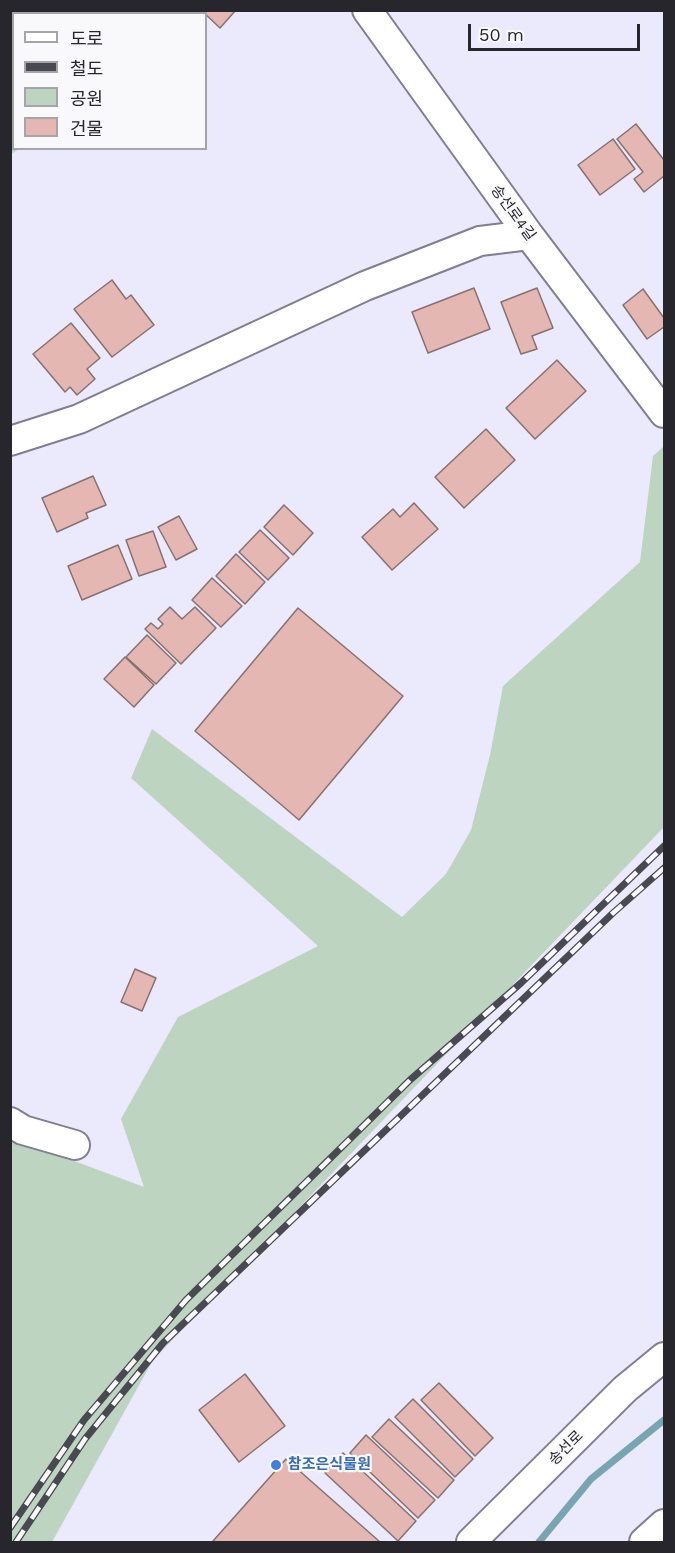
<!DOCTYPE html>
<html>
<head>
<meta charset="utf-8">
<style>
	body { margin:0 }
	#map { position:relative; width:675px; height:1553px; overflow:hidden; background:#ebe9fc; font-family:"Work Sans","Noto Sans KR",sans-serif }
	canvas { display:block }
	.frame { position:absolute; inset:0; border:12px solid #26262c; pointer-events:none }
	.legend { position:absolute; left:12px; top:12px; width:195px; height:138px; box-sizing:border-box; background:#f9f9fc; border:2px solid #a5a5a9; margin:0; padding:8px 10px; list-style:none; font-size:18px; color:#26262c }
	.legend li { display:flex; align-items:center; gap:12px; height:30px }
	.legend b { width:30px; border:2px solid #a5a5a9 }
	.scale { position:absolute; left:468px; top:24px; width:172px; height:27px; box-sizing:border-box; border:3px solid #26262c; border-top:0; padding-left:8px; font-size:18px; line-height:21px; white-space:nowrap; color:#26262c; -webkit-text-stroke:4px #f9f9fc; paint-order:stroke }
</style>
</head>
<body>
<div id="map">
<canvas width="675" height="1553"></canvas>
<div class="frame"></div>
<ul class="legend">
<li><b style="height:8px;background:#fff"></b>도로</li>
<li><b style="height:8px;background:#494951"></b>철도</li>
<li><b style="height:16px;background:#bcd4c0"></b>공원</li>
<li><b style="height:16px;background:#e4b7b2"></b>건물</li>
</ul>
<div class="scale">50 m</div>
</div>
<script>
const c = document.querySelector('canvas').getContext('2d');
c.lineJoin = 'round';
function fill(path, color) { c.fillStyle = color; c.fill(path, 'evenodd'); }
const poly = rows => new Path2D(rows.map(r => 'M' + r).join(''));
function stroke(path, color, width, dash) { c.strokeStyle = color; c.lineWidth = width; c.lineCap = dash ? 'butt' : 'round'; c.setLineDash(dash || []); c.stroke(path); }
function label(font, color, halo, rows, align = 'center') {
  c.font = font + ' "Work Sans","Noto Sans KR",sans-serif'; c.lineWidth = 4.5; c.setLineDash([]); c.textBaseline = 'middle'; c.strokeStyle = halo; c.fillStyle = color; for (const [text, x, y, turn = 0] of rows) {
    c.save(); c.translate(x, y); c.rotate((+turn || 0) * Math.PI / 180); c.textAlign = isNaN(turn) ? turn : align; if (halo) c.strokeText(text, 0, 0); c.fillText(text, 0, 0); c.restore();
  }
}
fill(poly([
	[11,10,91,11,90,14,14,14,14,148,19,149,11,154],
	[664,446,664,827,153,1360,52,1542,11,1542,10,1137,144,1187,121,1119,178,1017,318,946,131,778,152,729,402,917,446,874,471,830,490,755,503,686,640,562,653,456]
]), '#bcd4c0');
stroke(poly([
	[539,1542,591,1479,664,1420]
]), '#77a5b1', 7);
const building = poly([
	[201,10,236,10,220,28,201,10],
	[636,124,664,160,664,176,644,192,634,179,643,172,617,139,636,124],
	[613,139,635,169,600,195,578,165,613,139],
	[112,280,126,299,131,295,154,325,112,357,74,309,112,280],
	[474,288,490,329,428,353,412,312,474,288],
	[537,288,553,328,532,336,537,349,521,354,501,302,537,288],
	[643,289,664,318,664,327,647,339,623,305,643,289],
	[71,323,100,358,87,369,95,379,77,395,70,387,65,392,33,354,71,323],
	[557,360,586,391,535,439,506,408,557,360],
	[486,429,515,460,464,508,435,477,486,429],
	[93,476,106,505,86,513,88,518,57,532,42,498,93,476],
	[414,503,438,529,392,570,362,537,393,509,400,517,414,503],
	[284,505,313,533,293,555,264,527,284,505],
	[179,516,197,549,176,560,158,527,179,516],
	[260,530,289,558,268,580,239,552,260,530],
	[153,531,166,567,139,576,126,540,153,531],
	[118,545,132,579,82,600,68,566,118,545],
	[236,554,265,582,245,604,216,576,236,554],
	[212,578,242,606,221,627,192,600,212,578],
	[170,607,182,619,195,607,216,628,181,664,145,629,151,623,158,629,163,624,158,619,170,607],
	[298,608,403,696,299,820,195,731,298,608],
	[147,635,176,663,156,684,126,657,147,635],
	[125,657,154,685,134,707,104,679,125,657],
	[135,969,156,978,142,1011,121,1002,135,969],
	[245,1374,285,1426,239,1462,199,1410,245,1374],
	[439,1383,493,1438,475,1456,421,1400,439,1383],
	[413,1399,473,1459,455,1477,395,1417,413,1399],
	[389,1419,454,1480,438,1498,372,1437,389,1419],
	[366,1435,435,1500,418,1518,350,1453,366,1435],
	[343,1453,416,1521,398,1541,325,1473,343,1453],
	[286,1459,380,1542,215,1542,213,1541,286,1459]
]);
fill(building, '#e4b7b2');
stroke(building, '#857270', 1.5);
const minor = poly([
	[367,10,529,235,664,413],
	[141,14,143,10],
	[10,441,79,419,365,286,480,241,529,235],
	[10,1122,23,1130,75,1145],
	[471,1542,625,1389,664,1357],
	[644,1542,664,1524]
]);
stroke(minor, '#807e8f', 32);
stroke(minor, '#fff', 28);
const rail = poly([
	[10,1528,84,1420,186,1300,410,1080,521,983,664,846],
	[16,1542,85,1439,163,1343,613,913,664,868]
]);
stroke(rail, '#494951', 7);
stroke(rail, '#f9f9fc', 4.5, [14]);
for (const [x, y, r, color] of [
	[276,1465,6,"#3f7fe0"]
]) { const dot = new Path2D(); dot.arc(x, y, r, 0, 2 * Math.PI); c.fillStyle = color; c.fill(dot); stroke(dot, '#f9f9fc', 2); }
label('15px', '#26262c', '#f9f9fc', [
	["송선로4길",513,213,54],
	["송선로",566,1448,-45]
]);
label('bold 15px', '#366cbe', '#f9f9fc', [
	["참조은식물원",288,1465]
], 'left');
</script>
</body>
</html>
